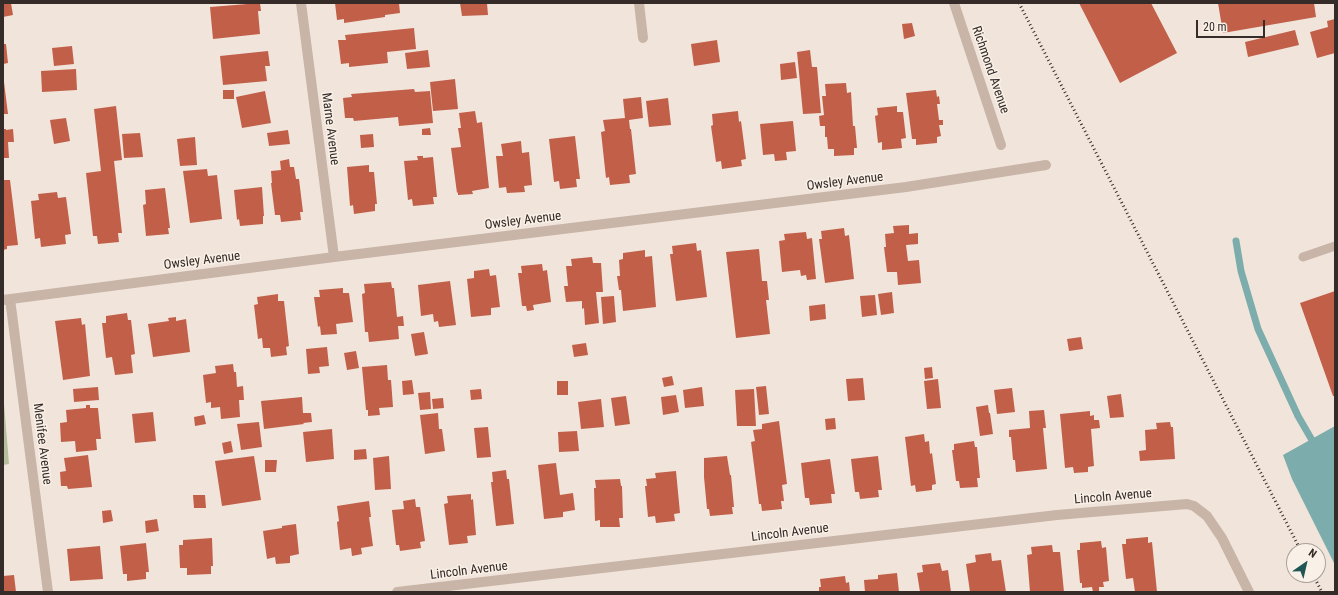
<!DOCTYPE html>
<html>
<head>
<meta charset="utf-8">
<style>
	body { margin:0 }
	#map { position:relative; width:1338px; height:595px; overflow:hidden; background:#f1e5db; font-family:"Roboto Condensed",sans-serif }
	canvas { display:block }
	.frame { position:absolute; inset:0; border:4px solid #352b28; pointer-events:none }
	.north { position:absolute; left:1286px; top:543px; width:40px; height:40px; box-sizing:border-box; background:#f9f0e7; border:1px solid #aba19b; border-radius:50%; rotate:34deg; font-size:11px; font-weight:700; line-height:16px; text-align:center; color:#352b28 }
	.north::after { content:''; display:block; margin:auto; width:14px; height:18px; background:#1f5555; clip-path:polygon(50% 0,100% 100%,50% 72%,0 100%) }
	.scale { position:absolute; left:1196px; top:20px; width:69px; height:18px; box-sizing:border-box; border:2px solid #352b28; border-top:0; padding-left:5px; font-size:12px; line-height:14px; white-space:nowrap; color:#352b28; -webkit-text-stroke:3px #f9f0e7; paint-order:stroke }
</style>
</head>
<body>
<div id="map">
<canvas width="1338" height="595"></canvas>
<div class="frame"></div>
<div class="north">N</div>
<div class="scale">20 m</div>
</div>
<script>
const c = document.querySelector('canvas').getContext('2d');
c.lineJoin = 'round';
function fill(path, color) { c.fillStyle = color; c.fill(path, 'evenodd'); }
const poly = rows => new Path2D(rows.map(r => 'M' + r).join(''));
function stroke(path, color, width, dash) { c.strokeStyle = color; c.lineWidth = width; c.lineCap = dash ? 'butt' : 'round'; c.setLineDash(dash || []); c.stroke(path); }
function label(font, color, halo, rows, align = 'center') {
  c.font = font + ' "Roboto Condensed",sans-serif'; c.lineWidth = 3; c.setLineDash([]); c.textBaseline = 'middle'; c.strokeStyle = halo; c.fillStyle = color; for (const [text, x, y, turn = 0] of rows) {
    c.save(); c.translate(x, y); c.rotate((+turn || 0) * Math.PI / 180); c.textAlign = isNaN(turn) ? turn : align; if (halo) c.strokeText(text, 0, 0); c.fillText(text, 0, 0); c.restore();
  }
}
fill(poly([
	[3,391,9,464,3,465]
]), '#b5bf9c');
fill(poly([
	[1335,426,1335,565,1292,479,1283,455]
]), '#7cacab');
stroke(poly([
	[1236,241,1241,271,1258,329,1298,416,1316,447]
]), '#7cacab', 7);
fill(poly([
	[3,3,11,3,13,15,3,17],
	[260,3,261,11,258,11,260,34,213,39,210,7],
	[335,3,399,3,400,13,385,15,385,17,344,23,344,19,337,20],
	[460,3,487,3,488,15,462,16],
	[1079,3,1151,3,1177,53,1120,83],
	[1218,3,1314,3,1316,17,1223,33],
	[1335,19,1335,53,1317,58,1310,32,1328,27,1327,21],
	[912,23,915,36,904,39,902,24],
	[414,28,416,49,387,52,388,63,349,67,349,63,341,64,338,40,346,40,345,35],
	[1295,30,1299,45,1248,57,1245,42],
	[717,40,720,62,694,66,691,44],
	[3,44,6,44,8,63,3,64],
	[72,46,74,64,54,66,52,48],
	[428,50,430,67,407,69,405,53],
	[810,50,812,67,817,67,821,113,803,114,797,52],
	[268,51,270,66,265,66,267,81,223,85,220,56],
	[795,62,797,78,781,80,780,64],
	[76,69,77,90,42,92,41,71],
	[455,79,458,109,433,111,430,82],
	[3,82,4,82,8,114,3,114],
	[846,83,847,93,851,92,853,126,855,126,857,148,854,148,854,155,834,156,834,149,828,149,827,137,825,137,825,126,820,126,819,116,824,115,822,96,826,96,825,84],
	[414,89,415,92,430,91,433,123,399,126,398,117,354,121,353,118,345,118,343,98,352,97,351,94],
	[223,90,234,90,234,99,223,99],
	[936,90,937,97,939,96,940,104,937,104,939,120,943,120,943,125,939,125,941,136,937,137,937,143,916,145,916,139,912,139,906,93],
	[265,91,271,123,242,128,236,97],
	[641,97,643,118,629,120,630,129,631,129,636,174,629,175,630,183,610,185,609,177,606,178,601,132,605,131,603,120,625,118,623,99],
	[668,98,671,125,649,127,646,101],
	[116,106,122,160,114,161,122,233,118,233,119,242,98,244,97,236,93,236,86,173,101,171,94,109],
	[897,106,897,112,903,112,906,138,901,139,902,148,882,150,882,142,878,143,875,116,878,115,877,108],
	[475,111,477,123,482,122,489,188,472,191,473,194,458,195,458,192,457,193,451,148,461,147,458,128,461,128,459,113],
	[738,111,739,122,741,121,746,159,741,160,742,166,722,169,721,161,716,162,711,126,713,125,712,114],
	[66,118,70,141,54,144,50,120],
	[793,121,796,151,786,152,787,160,775,161,774,154,763,155,760,124],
	[430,128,431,135,422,135,422,129],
	[3,129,6,129,6,130,13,129,14,142,8,142,9,158,3,158],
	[288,130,290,144,269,146,267,133],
	[140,133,143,157,124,158,122,134],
	[373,134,374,147,361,148,360,135],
	[575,136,580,179,576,179,577,187,560,189,559,181,554,182,549,139],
	[195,137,197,165,180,166,177,139],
	[521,141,522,153,529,152,532,185,524,186,525,192,507,193,506,187,499,188,496,156,503,156,501,144],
	[417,156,423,156,423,158,433,157,437,197,433,197,434,204,413,206,412,199,408,200,404,161,418,160],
	[289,159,290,167,294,167,296,179,299,179,303,212,300,212,301,220,281,222,280,215,275,215,271,183,272,183,271,171,281,170,280,161],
	[369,165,369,172,374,172,377,204,375,204,375,211,354,214,353,205,350,206,347,167],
	[207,169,208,176,217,175,222,219,190,223,183,171],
	[3,180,10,180,18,245,7,246,7,249,3,250],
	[262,187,264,216,263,216,263,224,240,226,239,219,237,220,234,190],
	[165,188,170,228,168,228,169,234,146,236,143,205,146,204,145,190],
	[57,192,58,198,66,197,71,234,65,235,66,244,41,247,40,238,35,239,31,201,39,200,38,194],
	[909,225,909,234,918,233,918,244,906,245,908,261,919,260,921,283,898,285,897,272,887,272,884,247,886,247,885,234,894,233,893,226],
	[844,228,845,236,849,235,854,279,825,283,819,239,822,239,821,231],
	[806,232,807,239,812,238,816,279,807,280,806,275,801,276,800,270,782,272,779,241,785,240,784,234],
	[696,243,697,251,701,250,707,297,676,301,670,254,673,254,672,246],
	[759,249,762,281,767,281,769,300,766,300,770,334,736,338,726,252],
	[645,250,645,257,652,256,656,307,623,311,621,290,619,290,617,276,620,276,619,260,623,259,623,253],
	[592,257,593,263,601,263,603,292,596,292,599,323,585,325,584,308,582,309,582,301,566,302,564,286,568,286,566,266,572,266,571,259],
	[542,264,543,271,547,270,551,302,533,305,534,310,527,311,526,306,522,306,518,273,522,273,521,266],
	[489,269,490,276,496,275,500,307,491,308,491,315,471,317,467,279,474,278,474,271],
	[450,281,456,325,439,327,438,321,434,322,433,314,421,316,418,285],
	[391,282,392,288,394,288,397,317,403,316,404,326,398,326,399,339,369,342,368,332,365,332,362,294,365,293,364,284],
	[343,288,343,293,349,293,353,322,336,324,337,334,321,335,320,326,318,327,314,297,320,297,319,290],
	[1335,291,1335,396,1333,396,1300,303],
	[892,292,894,313,881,315,878,294],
	[278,294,278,301,284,301,289,346,286,347,287,355,271,357,270,348,263,348,262,338,258,339,254,305,258,304,257,297],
	[875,295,877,315,862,317,860,296],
	[614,296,616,322,603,324,601,297],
	[825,304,826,319,810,321,809,306],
	[127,313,128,320,131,320,135,354,131,355,133,373,115,375,112,357,106,358,102,323,106,323,106,316],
	[176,317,176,321,186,319,190,352,153,357,148,324,169,321,168,318],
	[81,318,82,325,85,324,90,376,63,380,55,321],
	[424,332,428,354,415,356,411,334],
	[1081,337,1083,349,1069,351,1067,339],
	[586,343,588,355,574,357,572,345],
	[327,347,329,366,319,367,320,373,308,374,306,349],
	[356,351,359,368,347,370,344,353],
	[233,364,234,372,236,372,237,387,243,386,244,400,239,400,240,417,221,419,220,407,211,408,211,402,206,403,203,375,216,373,215,366],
	[387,365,388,380,391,380,393,407,379,408,380,415,368,416,368,410,366,410,362,367],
	[932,367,933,378,925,379,924,368],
	[672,376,674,385,664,387,662,378],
	[863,378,865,400,848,401,846,379],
	[938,379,941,408,927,409,924,381],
	[412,380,414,394,403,395,402,381],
	[557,381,568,381,568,395,557,395],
	[766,386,769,414,759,415,756,387],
	[98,387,99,400,74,402,73,389],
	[702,387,704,406,685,408,683,390],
	[1012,388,1015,412,997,414,994,390],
	[481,389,482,399,471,400,470,390],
	[754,389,756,426,737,426,735,390],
	[430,392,431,409,420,410,418,393],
	[1121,394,1124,417,1110,418,1107,396],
	[676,395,679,412,663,415,661,397],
	[626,396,630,424,615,426,611,398],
	[302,397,303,413,311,413,312,422,303,423,304,424,264,429,261,401],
	[443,398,444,408,433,409,432,399],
	[601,399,604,427,581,429,578,402],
	[86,405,90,405,90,408,98,408,101,439,96,439,97,450,76,452,75,441,61,442,60,423,67,422,66,410,86,408],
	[988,405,989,413,990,413,993,434,980,436,976,407],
	[1044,410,1046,428,1043,428,1047,469,1016,472,1015,460,1013,460,1011,437,1009,437,1009,430,1030,428,1029,411],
	[1090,411,1090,416,1094,415,1094,420,1099,420,1100,428,1091,429,1094,466,1088,467,1088,472,1074,473,1073,467,1065,468,1060,414],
	[153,412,156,441,135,443,132,414],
	[438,413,439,429,442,429,445,451,425,454,420,415],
	[204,415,206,424,195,426,194,417],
	[835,418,836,429,826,430,825,419],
	[779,421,787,484,782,485,784,501,781,501,782,509,762,511,761,504,759,504,751,442,755,441,753,430,762,429,762,424],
	[259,422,262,447,241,450,237,424],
	[1170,422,1171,427,1173,427,1175,459,1140,461,1139,451,1146,450,1145,430,1157,429,1156,423],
	[488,427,491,457,477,458,474,428],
	[332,429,334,459,306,462,303,432],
	[577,431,579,451,559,452,558,432],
	[924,434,925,442,929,441,930,454,932,453,936,484,932,485,932,490,916,492,915,485,911,486,905,437],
	[231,441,233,452,224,454,222,443],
	[974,441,975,447,977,447,980,478,977,478,978,487,960,488,959,481,956,481,952,450,954,450,954,444],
	[366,449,367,459,354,460,354,450],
	[88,455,92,487,68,489,67,486,61,486,60,472,66,471,64,458],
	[254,456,261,500,222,506,215,461],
	[389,456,391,489,375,490,373,458],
	[727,456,730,475,731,475,734,507,732,507,733,514,710,516,709,509,707,509,704,477,704,458],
	[878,456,882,490,878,490,879,497,860,499,859,492,855,492,851,459],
	[830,459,835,494,831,494,832,503,810,505,809,498,805,498,801,463],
	[265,460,277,460,276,472,265,472],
	[556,463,560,495,573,493,575,510,563,512,563,517,544,519,538,465],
	[506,470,507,479,509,479,514,524,496,526,491,482,493,482,492,472],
	[676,471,680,513,674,514,675,521,656,523,655,516,648,517,645,486,647,486,646,479,656,478,655,473],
	[620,479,621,486,622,486,623,518,619,518,620,527,600,527,600,520,595,521,594,488,596,488,595,480],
	[471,494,471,500,473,499,476,535,467,536,468,543,449,545,444,504,448,503,447,496],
	[193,495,205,495,206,508,194,508],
	[415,499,416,507,420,507,425,541,420,542,421,548,400,551,399,545,396,545,392,510,404,509,403,501],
	[369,501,371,517,369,517,373,546,361,548,362,554,352,556,351,548,340,550,337,522,339,521,337,506],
	[111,510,113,521,103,523,102,511],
	[157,519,159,531,146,533,145,521],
	[296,524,299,554,290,556,290,563,276,564,275,557,267,559,263,531,282,528,282,526],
	[1148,537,1148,543,1152,542,1157,592,1135,592,1133,578,1126,579,1122,544,1126,544,1126,539],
	[212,538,213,566,211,566,211,574,187,575,187,568,180,568,179,545,183,545,183,540],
	[1101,541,1102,548,1106,547,1109,581,1103,582,1104,587,1099,587,1099,592,1093,592,1092,587,1082,588,1082,583,1080,583,1077,550,1080,550,1080,543],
	[146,543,149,572,146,572,146,579,127,581,127,574,123,574,120,546],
	[1052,545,1053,552,1060,552,1064,592,1030,592,1027,555,1032,554,1031,547],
	[100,546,103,579,70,581,67,549],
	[991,553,992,561,1001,560,1006,592,970,592,966,564,976,562,975,555],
	[940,563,942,571,948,570,951,592,920,592,917,573,923,572,922,565],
	[897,573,899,592,865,592,864,580,878,579,878,575],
	[14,575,16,592,3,592,3,576],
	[845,576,846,583,849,582,850,592,819,592,819,587,821,587,820,579]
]), '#c15f49');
stroke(poly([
	[1303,257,1335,246]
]), '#c8b5a8', 9);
stroke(poly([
	[301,3,334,257],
	[639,3,643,38],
	[954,3,1001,145],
	[10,299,48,592],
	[3,300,334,257,906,187,1046,165],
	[397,592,1057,515,1187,504,1194,506,1207,516,1222,538,1249,592]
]), '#c8b5a8', 10);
stroke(poly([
	[1019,3,1301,551],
	[1313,575,1322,592]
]), '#352b28', 3, [1, 3]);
label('13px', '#352b28', '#f9f0e7', [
	["Richmond Avenue",990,70,71],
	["Marne Avenue",330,129,83],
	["Owsley Avenue",845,182,-7],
	["Owsley Avenue",523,221,-7],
	["Owsley Avenue",202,261,-7],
	["Menifee Avenue",42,444,83],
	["Lincoln Avenue",1113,497,-5],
	["Lincoln Avenue",790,533,-7],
	["Lincoln Avenue",469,571,-7]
]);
</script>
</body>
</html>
